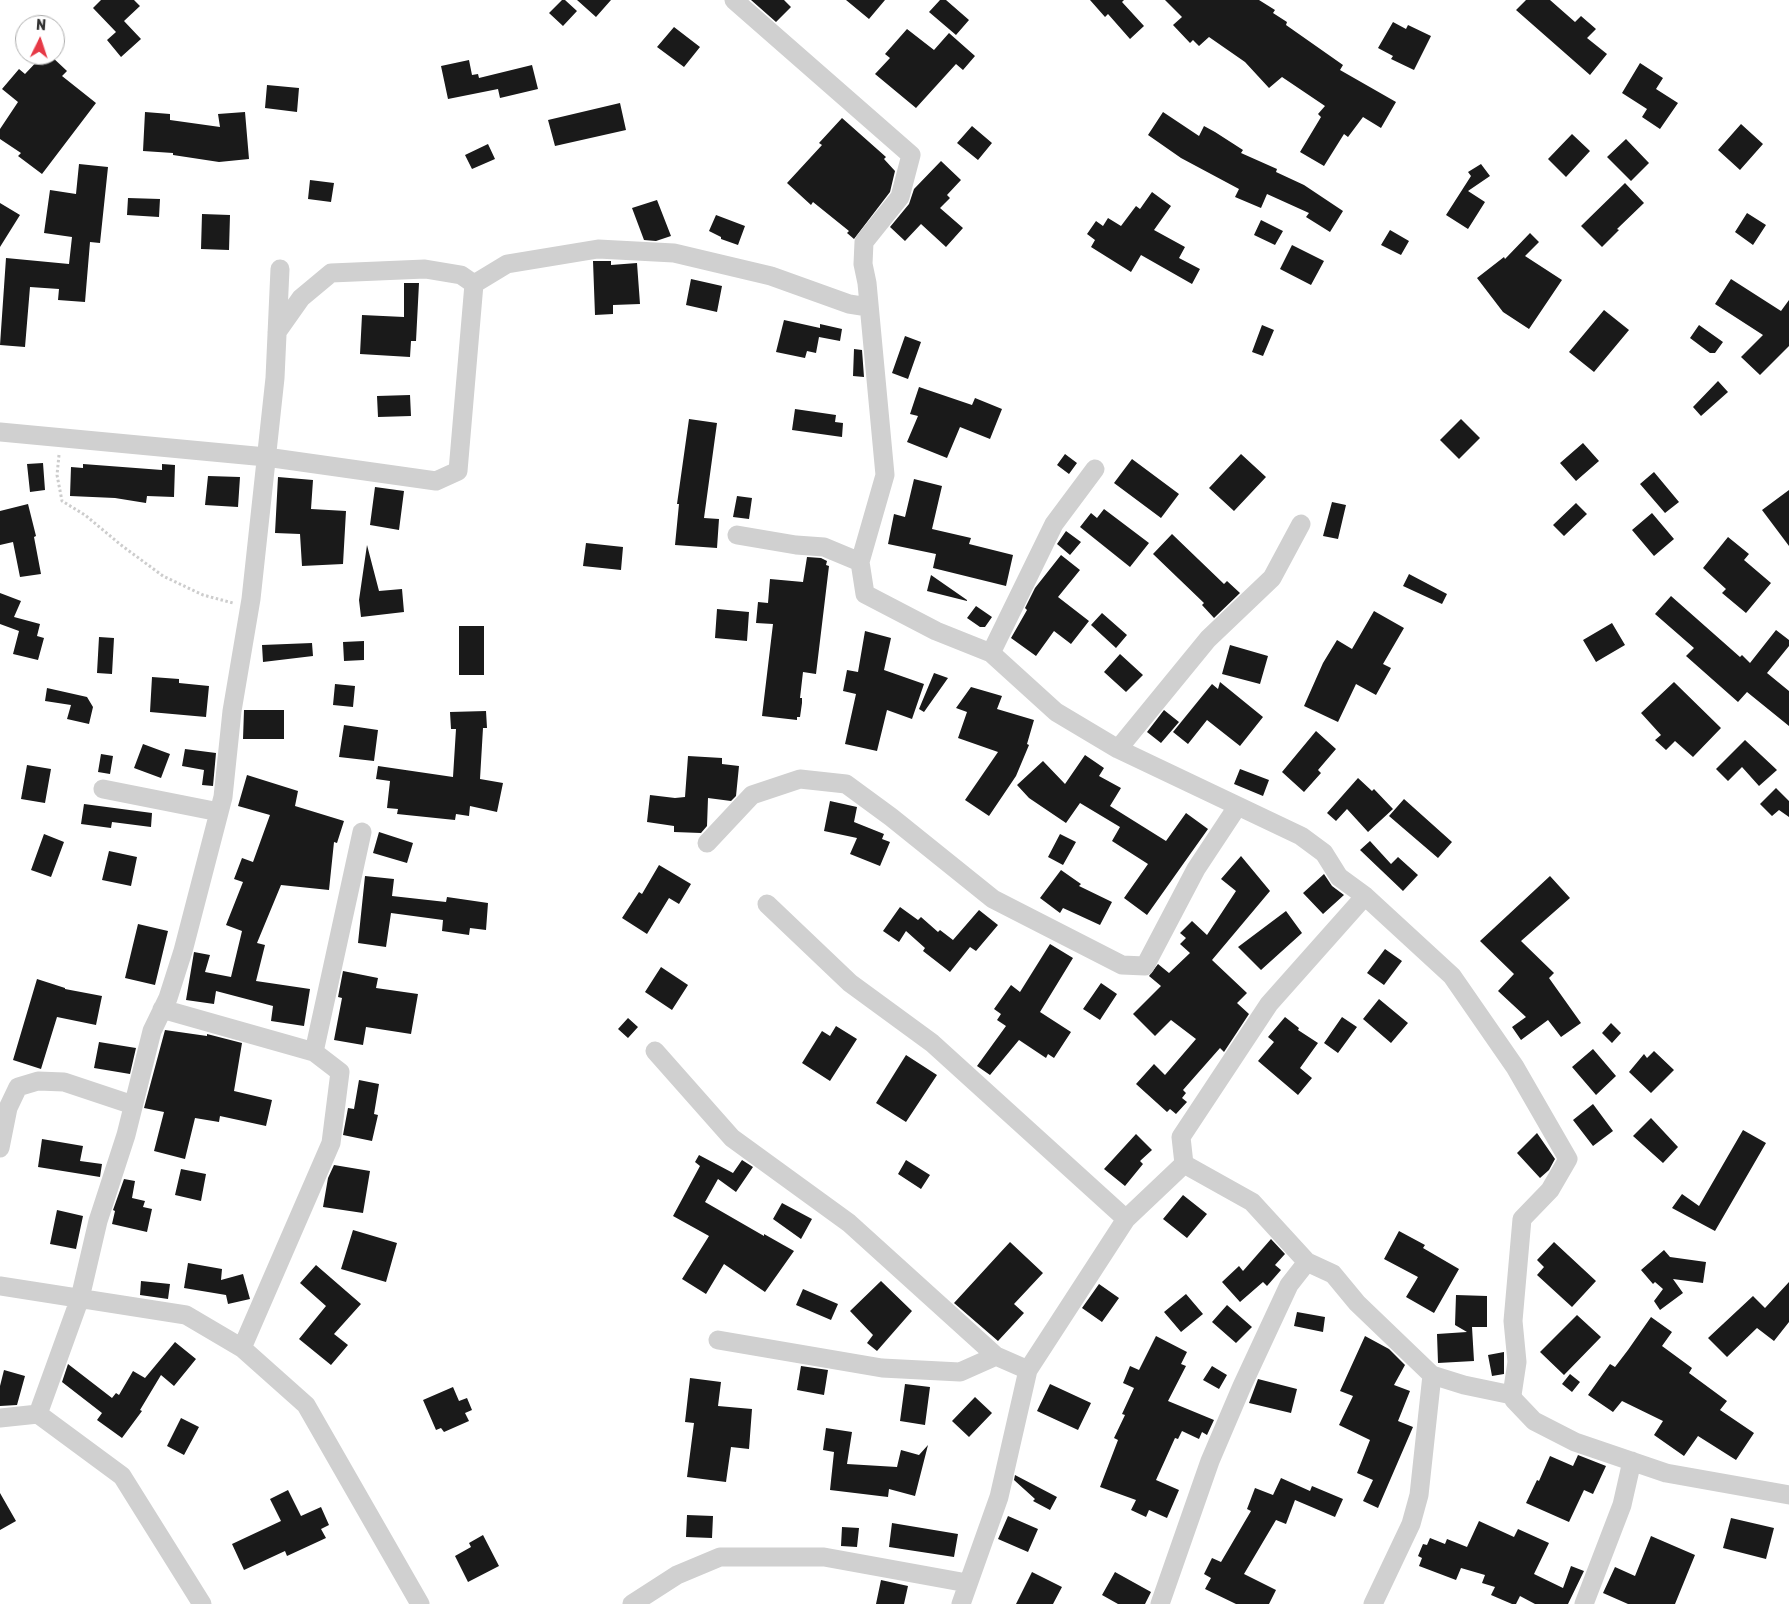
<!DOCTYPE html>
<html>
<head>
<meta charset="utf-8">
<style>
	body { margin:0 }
	#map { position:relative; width:1789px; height:1604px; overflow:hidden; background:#fff; font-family:Rubik,sans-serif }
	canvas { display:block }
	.north { position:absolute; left:15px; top:15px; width:50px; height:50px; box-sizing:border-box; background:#fff; border:1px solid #adadad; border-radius:50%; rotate:4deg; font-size:14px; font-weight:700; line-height:20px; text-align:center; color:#333 }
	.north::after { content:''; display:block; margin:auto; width:18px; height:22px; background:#e63946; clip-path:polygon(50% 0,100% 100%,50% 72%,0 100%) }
</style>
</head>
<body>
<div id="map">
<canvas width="1789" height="1604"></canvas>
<div class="north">N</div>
</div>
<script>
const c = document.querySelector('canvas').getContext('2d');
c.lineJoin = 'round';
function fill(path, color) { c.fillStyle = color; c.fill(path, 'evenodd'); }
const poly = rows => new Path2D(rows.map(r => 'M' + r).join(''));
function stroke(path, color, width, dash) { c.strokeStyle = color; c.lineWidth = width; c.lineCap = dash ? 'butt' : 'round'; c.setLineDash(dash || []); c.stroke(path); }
fill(poly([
	[101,0,134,0,140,6,124,21,141,39,121,57,107,40,116,32,93,8],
	[562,0,565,0,577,11,563,26,549,13],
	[577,0,611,0,596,17],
	[751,0,784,0,791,7,776,22],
	[846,0,885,0,869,19],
	[940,0,946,0,969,20,956,35,929,12],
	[1090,0,1124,0,1122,2,1144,26,1130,39,1108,14,1105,17],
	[1165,0,1259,0,1275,10,1273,13,1287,22,1286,25,1343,65,1340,70,1396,102,1381,128,1363,117,1348,137,1344,134,1324,166,1300,152,1321,117,1318,114,1325,106,1282,77,1269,88,1245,62,1209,37,1199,46,1193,40,1190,43,1173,25,1182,17],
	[1526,0,1550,0,1575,22,1581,16,1596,29,1587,38,1607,54,1590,75,1516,10],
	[1393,22,1406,29,1408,25,1431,36,1414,70,1391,59,1393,56,1378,48],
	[674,27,700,47,684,67,657,47],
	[907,29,934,50,949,33,975,56,963,70,956,64,916,108,875,74,890,58,885,54],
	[43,55,50,55,67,71,62,76,96,103,42,174,18,156,21,153,0,139,0,129,18,102,2,89,19,69,25,74],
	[469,60,472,75,478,74,479,78,532,65,538,89,500,98,498,89,448,99,441,66],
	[1640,63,1663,78,1656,89,1678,103,1660,129,1642,117,1647,109,1622,93],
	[267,85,299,88,297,112,265,108],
	[620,103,626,130,555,146,548,120],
	[145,112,170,114,170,120,220,127,218,114,245,112,249,159,219,162,173,155,173,153,143,151],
	[1163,112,1199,136,1204,126,1215,132,1243,150,1241,153,1277,169,1276,172,1304,185,1343,211,1330,232,1306,217,1309,213,1267,194,1261,208,1235,197,1239,189,1181,158,1148,135],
	[842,118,886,157,884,159,895,171,890,192,854,239,847,233,849,231,813,202,811,205,787,183,822,145,819,143],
	[1741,124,1763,144,1740,170,1718,150],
	[972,126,992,143,978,160,957,143],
	[1572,134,1590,151,1566,177,1548,159],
	[1626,139,1649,163,1631,181,1607,157],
	[488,144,495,159,472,169,465,155],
	[941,161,961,180,947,195,950,198,940,208,963,228,946,247,921,224,905,241,890,227,909,204,914,189],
	[79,164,108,167,100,243,90,242,85,302,58,300,59,289,30,287,25,347,0,345,6,258,69,264,72,237,44,233,50,190,76,194],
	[1481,164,1490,176,1468,191,1485,202,1468,229,1446,215,1471,176,1468,172],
	[310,180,334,183,331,202,308,199],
	[1625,183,1644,203,1617,229,1619,230,1602,247,1581,226],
	[1152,192,1171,206,1154,230,1185,247,1179,258,1200,269,1192,284,1141,255,1131,272,1091,247,1095,240,1087,234,1096,221,1103,226,1108,218,1121,226,1136,206,1140,209],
	[128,198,160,199,159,217,127,215],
	[657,200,671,236,656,241,644,240,632,208],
	[0,203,20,215,0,247],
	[1747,213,1766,225,1753,245,1735,232],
	[202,214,230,215,229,250,201,249],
	[716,215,745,226,738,245,721,239,721,237,709,231],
	[1261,220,1283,231,1275,245,1254,235],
	[1390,230,1409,241,1401,255,1381,245],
	[1530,233,1539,242,1525,256,1562,280,1529,329,1503,312,1477,278,1504,257,1505,259],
	[1292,245,1324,261,1311,285,1280,269],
	[593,261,611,261,611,265,637,263,640,304,613,305,613,314,595,315],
	[691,279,722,286,717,312,686,305],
	[1731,279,1781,311,1789,300,1789,346,1760,375,1741,357,1763,335,1715,304],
	[404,283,419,283,416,341,411,341,410,357,360,354,362,315,404,317],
	[1604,310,1629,330,1594,372,1569,352],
	[784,320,820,328,820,324,842,329,840,341,819,337,816,353,807,351,805,358,776,352],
	[1262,325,1274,330,1263,356,1252,352],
	[1699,325,1723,342,1715,353,1710,353,1690,338],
	[905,336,921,342,908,379,892,373],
	[854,349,862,350,864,377,853,376],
	[1718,381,1728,392,1701,416,1693,407],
	[919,387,972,405,975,398,1002,409,990,439,960,427,947,458,907,442,918,416,910,414],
	[410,395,411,416,378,417,377,396],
	[795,409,836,415,835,422,843,423,842,437,792,430],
	[689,419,717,423,704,518,719,519,717,548,675,545,679,504,677,504],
	[1461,419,1480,438,1459,459,1440,440],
	[1583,443,1599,461,1576,481,1560,463],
	[1065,454,1077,463,1069,474,1057,465],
	[1241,454,1266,477,1234,511,1209,488],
	[1132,459,1179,494,1161,518,1114,483],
	[43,463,45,490,30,492,27,464],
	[83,464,162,470,162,464,175,465,174,497,147,496,146,503,115,498,70,496,71,467,83,468],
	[1654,472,1679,502,1665,513,1640,484],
	[208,476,240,477,238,507,205,505],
	[278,477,313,480,311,509,346,511,343,564,302,566,300,534,275,533],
	[914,479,942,486,932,529,971,538,969,544,1013,555,1006,586,933,568,936,554,888,544,894,514,905,517],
	[375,487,404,491,399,530,370,525],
	[1789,490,1789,546,1762,510],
	[737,496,752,498,749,519,733,517],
	[1332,502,1346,505,1338,539,1323,536],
	[1576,503,1587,514,1564,536,1553,525],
	[28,504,36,536,34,537,41,574,20,577,13,542,0,545,0,511],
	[1104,509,1149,543,1130,567,1080,527,1091,513,1097,518],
	[1652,513,1674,539,1654,556,1632,530],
	[1066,531,1081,542,1070,555,1057,544],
	[1172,534,1224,584,1227,581,1240,593,1214,618,1202,605,1204,603,1153,554],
	[1728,537,1749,554,1744,560,1771,583,1746,613,1722,593,1726,589,1703,568],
	[586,543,623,547,621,570,583,566],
	[367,545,379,591,402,589,404,612,361,617,359,600],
	[1061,555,1080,570,1058,597,1089,621,1071,644,1054,631,1036,656,1011,638,1027,610,1025,608,1035,588],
	[807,557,821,558,827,561,826,565,829,566,816,674,803,672,800,698,802,698,802,703,800,717,797,717,797,720,762,716,773,624,756,623,758,602,768,603,770,579,803,582],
	[1409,574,1447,594,1442,604,1403,586],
	[931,575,967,600,967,601,927,591],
	[0,593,21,601,14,617,40,624,37,636,44,638,38,660,13,654,19,631,0,624],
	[1671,596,1740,657,1742,655,1750,663,1776,630,1789,640,1789,646,1767,673,1789,691,1789,726,1747,692,1738,702,1686,656,1694,648,1655,614],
	[976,606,992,617,985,627,980,627,967,618],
	[717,609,749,612,747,641,715,638],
	[1374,611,1404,628,1383,664,1391,668,1376,695,1356,684,1338,722,1304,706,1323,663,1337,640,1352,649],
	[1102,613,1127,635,1116,648,1091,625],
	[1612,623,1625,645,1596,662,1583,640],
	[459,626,484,626,484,675,459,675],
	[865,631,891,638,884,670,924,684,912,719,887,710,877,751,845,744,856,694,843,691,847,670,858,672],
	[99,637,114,638,112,674,97,673],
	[364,641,364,660,344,661,343,642],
	[312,643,313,656,263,662,262,645],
	[1230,645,1268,656,1260,684,1222,674],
	[1120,654,1143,675,1126,692,1104,672],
	[934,673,948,678,924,712,919,709],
	[152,677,179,679,179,683,209,686,206,717,150,712],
	[1220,682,1263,717,1240,746,1207,720,1188,744,1173,732,1212,684,1218,689],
	[1674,682,1721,728,1693,757,1675,741,1666,750,1655,740,1661,735,1641,713],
	[335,684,355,686,353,707,333,705],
	[971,687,1002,696,997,709,1034,720,1027,744,1029,745,1016,776,989,816,965,800,998,752,958,738,967,712,956,708],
	[47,688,87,697,93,707,89,724,67,719,71,705,45,701],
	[244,710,284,710,284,739,243,739],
	[1164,710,1179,722,1161,743,1147,732],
	[486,711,487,728,483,728,480,779,503,783,497,812,470,806,469,816,456,814,455,820,397,814,398,809,387,808,390,781,376,779,378,766,453,777,456,729,451,729,450,712],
	[344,725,378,730,374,761,339,757],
	[1316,731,1336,749,1318,770,1321,773,1304,792,1282,772],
	[1745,740,1777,770,1759,786,1742,767,1728,781,1716,769],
	[143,744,170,754,161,778,134,768],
	[185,749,216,753,213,786,202,785,204,770,182,766],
	[101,754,113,756,110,774,98,772],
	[1085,755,1104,768,1099,776,1121,788,1110,806,1166,841,1186,813,1208,829,1147,915,1124,898,1148,864,1112,841,1120,827,1080,803,1066,823,1029,798,1017,785,1043,761,1065,784],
	[688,756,722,758,722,764,739,766,736,796,731,801,708,798,707,826,701,833,674,832,674,826,647,822,650,795,675,798,685,797],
	[27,765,51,769,45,803,21,799],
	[1240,769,1269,780,1263,796,1234,784],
	[247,775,298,791,295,806,344,821,337,843,334,842,329,890,281,885,257,943,265,945,256,981,310,989,304,1026,271,1021,273,1006,216,991,214,1004,186,1000,194,952,210,955,205,972,231,977,242,931,226,925,243,882,234,879,242,858,253,862,270,815,238,806],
	[1358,778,1372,791,1374,789,1393,809,1368,832,1347,809,1336,821,1327,813],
	[1776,788,1789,801,1789,817,1779,810,1772,816,1760,804],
	[1404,799,1452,842,1438,858,1389,816],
	[830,801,857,807,854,822,884,834,882,839,890,842,880,866,850,854,857,838,824,831],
	[84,804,152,813,151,827,112,822,111,828,81,824],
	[379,832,413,843,407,863,373,853],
	[44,834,64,842,51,877,31,870],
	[1060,834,1076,842,1063,865,1048,857],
	[1370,841,1391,864,1398,857,1418,875,1403,891,1360,850],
	[109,851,137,857,131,886,102,880],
	[1241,856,1270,891,1212,960,1247,993,1237,1003,1249,1014,1224,1052,1220,1048,1183,1090,1186,1093,1182,1098,1187,1102,1176,1114,1170,1109,1167,1112,1136,1084,1154,1064,1165,1075,1196,1039,1171,1020,1155,1036,1133,1014,1161,986,1149,976,1158,964,1169,973,1190,953,1180,944,1186,938,1180,933,1192,921,1207,935,1236,891,1221,879],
	[659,865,691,884,679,904,669,898,647,934,622,918,639,892,642,894],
	[1061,870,1081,884,1079,886,1112,902,1100,925,1063,908,1060,913,1040,898],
	[1324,874,1332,886,1344,895,1323,914,1303,893],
	[365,876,394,879,392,896,446,902,447,897,488,903,486,930,470,928,469,935,442,931,443,920,391,913,386,947,358,943],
	[1550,876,1570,898,1521,941,1554,973,1549,978,1581,1023,1561,1037,1548,1020,1521,1040,1512,1027,1526,1017,1498,991,1514,974,1480,941],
	[900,907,918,920,921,917,938,932,940,930,953,940,979,910,998,925,976,951,970,947,950,972,923,951,925,948,906,931,899,942,883,931],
	[1286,911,1302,933,1261,970,1238,947],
	[138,924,168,931,155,985,125,978],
	[1050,944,1073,958,1040,1012,1071,1032,1054,1058,1048,1054,1046,1058,1019,1040,990,1075,977,1066,1006,1026,997,1020,1001,1014,994,1009,1011,985,1020,992],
	[1385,949,1402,961,1384,985,1367,973],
	[661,967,688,985,672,1010,645,992],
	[343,971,378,978,376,988,418,994,411,1034,366,1027,363,1045,334,1040,342,998,338,997],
	[37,979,65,988,65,989,102,996,96,1025,57,1017,41,1069,13,1060],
	[1101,983,1117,994,1100,1020,1083,1009],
	[1379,999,1408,1023,1391,1043,1363,1019],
	[1285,1017,1299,1028,1298,1030,1318,1043,1300,1068,1312,1078,1298,1095,1258,1061,1274,1042,1268,1037],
	[1342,1017,1357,1027,1338,1053,1324,1043],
	[628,1018,638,1027,628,1038,618,1029],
	[1611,1023,1621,1033,1612,1043,1602,1033],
	[836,1026,857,1039,830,1081,802,1063,822,1031,830,1036],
	[165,1030,207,1036,207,1034,242,1043,234,1091,272,1100,266,1126,220,1116,219,1122,195,1118,185,1159,154,1151,164,1112,144,1108],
	[99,1042,136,1048,130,1074,94,1068],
	[1593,1049,1616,1076,1596,1095,1572,1067],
	[1654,1051,1674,1070,1651,1093,1629,1072,1644,1054,1647,1058],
	[906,1055,937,1075,906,1122,876,1103],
	[359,1080,379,1084,374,1114,378,1115,372,1141,343,1135,348,1108,354,1109],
	[1593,1104,1613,1131,1593,1146,1573,1120],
	[1651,1118,1678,1147,1663,1163,1633,1136],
	[1743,1130,1766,1143,1715,1231,1672,1208,1682,1194,1699,1206],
	[1537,1133,1555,1159,1549,1170,1540,1178,1517,1153],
	[1136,1134,1152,1150,1140,1161,1143,1164,1125,1186,1104,1169],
	[42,1139,83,1146,80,1161,102,1164,100,1177,38,1167],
	[699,1155,733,1173,742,1160,753,1167,736,1192,718,1179,705,1202,764,1236,764,1234,794,1251,765,1292,724,1264,706,1294,682,1279,709,1236,673,1216,700,1166,695,1162],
	[906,1160,930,1175,921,1189,898,1174],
	[334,1165,370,1171,363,1213,323,1207,328,1178],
	[181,1169,206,1174,201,1201,175,1195],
	[124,1179,135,1181,132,1198,145,1201,143,1207,152,1209,147,1232,112,1224,115,1211,113,1210],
	[1183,1195,1207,1214,1187,1238,1163,1219],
	[782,1203,812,1219,801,1239,773,1219],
	[57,1210,83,1216,76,1249,50,1244],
	[353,1230,397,1243,386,1282,341,1269],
	[1399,1231,1425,1245,1423,1248,1459,1269,1434,1313,1406,1297,1418,1277,1384,1259],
	[1271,1239,1285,1254,1275,1265,1281,1270,1267,1286,1263,1282,1240,1302,1222,1282,1239,1266,1243,1271],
	[1010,1242,1043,1273,1014,1304,1024,1313,998,1341,954,1303],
	[1554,1242,1596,1281,1572,1307,1537,1275,1544,1267,1537,1260],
	[1664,1250,1670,1257,1706,1262,1703,1283,1673,1279,1683,1293,1660,1310,1654,1301,1663,1289,1655,1282,1653,1284,1641,1270],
	[188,1263,222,1269,221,1280,243,1274,250,1299,228,1304,226,1295,184,1288],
	[316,1265,361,1304,334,1334,348,1345,331,1365,299,1339,326,1306,300,1283],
	[141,1281,170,1284,168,1299,140,1295],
	[881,1281,912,1311,877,1351,867,1343,873,1335,850,1311],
	[1789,1282,1789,1322,1774,1341,1757,1328,1727,1357,1708,1338,1753,1296,1765,1308],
	[1099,1284,1119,1298,1102,1322,1082,1308],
	[803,1289,838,1304,831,1320,796,1305],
	[1186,1294,1203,1314,1181,1332,1164,1312],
	[1456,1295,1487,1296,1487,1327,1472,1327,1474,1361,1438,1363,1437,1334,1467,1332,1455,1325],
	[1227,1305,1252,1327,1236,1343,1212,1322],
	[1297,1312,1325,1317,1323,1332,1294,1326],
	[1577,1315,1601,1337,1564,1375,1540,1352],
	[1651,1317,1672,1332,1662,1346,1692,1368,1689,1373,1727,1401,1720,1410,1754,1433,1736,1460,1698,1436,1684,1456,1654,1435,1663,1421,1622,1401,1613,1412,1588,1395,1610,1364,1615,1367,1628,1350],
	[1156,1336,1187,1352,1181,1364,1186,1366,1168,1401,1214,1420,1207,1435,1202,1432,1199,1439,1182,1431,1178,1439,1175,1438,1156,1480,1179,1490,1167,1518,1149,1510,1146,1517,1131,1510,1136,1500,1100,1487,1118,1440,1114,1438,1125,1415,1122,1414,1134,1388,1123,1383,1130,1366,1139,1370],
	[1365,1336,1389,1349,1405,1365,1394,1385,1410,1391,1398,1421,1413,1427,1378,1508,1363,1501,1373,1480,1357,1473,1370,1440,1339,1425,1353,1396,1340,1391],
	[175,1342,196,1359,174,1386,161,1375,140,1410,142,1411,122,1438,97,1420,102,1413,62,1382,68,1364,112,1398,116,1393,119,1395,133,1371,145,1378],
	[1504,1352,1504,1374,1492,1376,1488,1355],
	[801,1366,828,1370,824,1395,797,1390],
	[1212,1366,1227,1375,1219,1389,1203,1380],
	[4,1370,25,1376,17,1405,0,1406,0,1386],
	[1570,1374,1580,1382,1572,1392,1562,1384],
	[690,1378,721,1382,718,1406,752,1409,749,1449,731,1447,726,1482,687,1477,694,1423,685,1422],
	[1258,1379,1297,1389,1291,1413,1249,1403],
	[905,1384,930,1387,925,1425,900,1421],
	[1050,1384,1091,1403,1078,1430,1037,1411],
	[453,1387,459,1401,467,1398,472,1410,465,1413,469,1421,444,1432,441,1428,436,1430,423,1400],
	[975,1397,992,1413,969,1437,952,1421],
	[181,1418,199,1427,184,1455,167,1446],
	[826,1428,852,1432,847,1464,897,1467,901,1450,919,1455,928,1445,915,1496,889,1489,888,1497,830,1490,834,1452,823,1450],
	[1578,1455,1606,1466,1593,1494,1584,1490,1569,1522,1526,1503,1537,1480,1539,1481,1550,1456,1573,1466],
	[1015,1475,1057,1497,1050,1510,1033,1501,1035,1499,1014,1480],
	[1281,1478,1310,1491,1312,1486,1343,1499,1335,1517,1295,1500,1286,1524,1276,1520,1244,1574,1276,1590,1269,1604,1236,1604,1205,1589,1211,1578,1204,1574,1212,1558,1221,1562,1251,1511,1247,1509,1255,1488,1273,1495],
	[288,1490,301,1516,321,1507,329,1525,321,1529,326,1538,287,1556,285,1551,244,1570,232,1544,281,1521,270,1499],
	[0,1493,16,1521,0,1530],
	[687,1515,713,1516,712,1538,686,1537],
	[1008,1516,1038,1529,1028,1552,998,1539],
	[1731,1518,1774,1528,1766,1559,1723,1548],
	[1479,1521,1514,1537,1518,1529,1549,1543,1534,1574,1563,1588,1571,1566,1584,1571,1568,1604,1535,1604,1520,1596,1516,1604,1512,1604,1491,1595,1495,1587,1482,1583,1485,1575,1461,1568,1456,1580,1419,1566,1422,1558,1418,1556,1423,1544,1427,1545,1430,1538,1445,1544,1447,1539,1467,1547],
	[892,1523,958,1534,954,1557,889,1547],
	[842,1527,859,1528,857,1547,841,1546],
	[483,1535,499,1566,468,1582,455,1556,471,1547,469,1543],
	[1651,1536,1695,1555,1675,1604,1628,1604,1603,1593,1615,1567,1635,1576],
	[1032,1572,1062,1587,1053,1604,1016,1604],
	[1115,1572,1151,1592,1145,1604,1118,1604,1102,1595],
	[881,1580,908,1586,904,1604,876,1604]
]), '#1a1a1a');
stroke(poly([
	[59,455,57,475,62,501,85,515,121,545,163,576,203,595,233,603]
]), '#cdcdcd', 3, [2.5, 2.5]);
stroke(poly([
	[734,0,911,155,900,197,864,242,863,264,867,283,885,475,860,562],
	[474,284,507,264,598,249,674,253,771,276,849,304,868,307],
	[0,432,266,457,436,481,458,471,474,284,461,275,425,269,331,273,301,298,277,332],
	[737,535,796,545,824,547,860,562,865,594,936,631,991,653,1056,712,1118,749,1301,836,1324,853,1339,877,1365,896,1452,976,1515,1067,1568,1159,1550,1190,1522,1219,1513,1321,1517,1362,1512,1395,1514,1400,1534,1421,1575,1442,1666,1473,1789,1495],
	[991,653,1054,524,1095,469],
	[1118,749,1208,639,1272,578,1301,524],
	[103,789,219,812],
	[707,843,752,795,800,779,846,784,891,817,993,899,1122,965,1145,966,1196,869,1237,807],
	[767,904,850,983,932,1043,1126,1219],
	[162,1009,314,1052,340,1072,331,1143,242,1348],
	[655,1051,732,1138,849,1223,996,1356],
	[314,1052,362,832],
	[0,1148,8,1108,18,1087,38,1081,64,1082,133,1105],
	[1307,1262,1252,1202,1184,1164,1181,1137,1269,1004,1365,896],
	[0,1286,186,1315,242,1348,306,1405,420,1604],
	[718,1340,882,1368,960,1372,996,1356,1028,1370],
	[38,1414,80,1298,98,1221,126,1135,152,1031,168,998,183,951,223,797,232,711,251,599,275,378,280,269],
	[0,1418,38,1414,122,1476,202,1604],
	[632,1604,677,1575,720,1557,824,1557,967,1583],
	[961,1604,999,1497,1028,1370,1126,1219,1184,1164],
	[1160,1604,1210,1461,1242,1386,1289,1285,1307,1262,1333,1274,1357,1303,1432,1375,1464,1385,1512,1395],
	[1373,1604,1411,1524,1419,1495,1432,1375],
	[1584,1604,1622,1505,1632,1461]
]), '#d0d0d0', 19);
</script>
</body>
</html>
